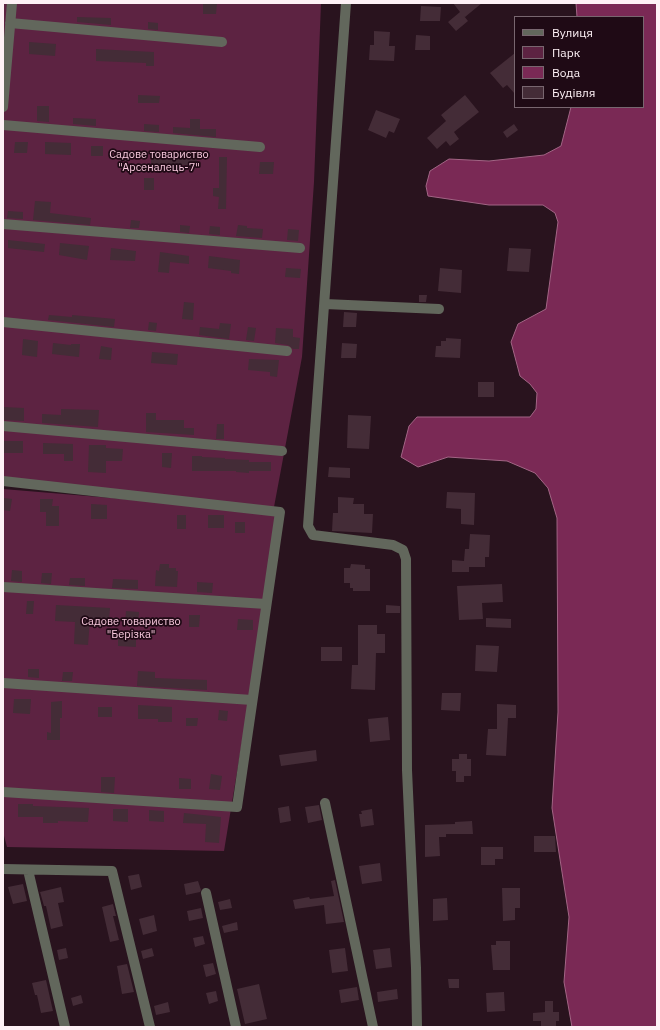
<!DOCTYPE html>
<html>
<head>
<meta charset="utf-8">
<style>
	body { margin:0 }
	#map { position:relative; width:660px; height:1030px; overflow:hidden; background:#29131e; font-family:"IBM Plex Sans",sans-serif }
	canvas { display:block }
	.frame { position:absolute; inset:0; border:4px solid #fef1f6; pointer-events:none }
	.legend { position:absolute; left:514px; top:16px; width:130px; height:92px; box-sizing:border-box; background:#1f0a15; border:1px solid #78666f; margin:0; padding:5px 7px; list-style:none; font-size:12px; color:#fef1f6 }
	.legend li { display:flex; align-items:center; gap:8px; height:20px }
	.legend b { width:20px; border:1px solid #78666f }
</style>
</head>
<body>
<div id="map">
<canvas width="660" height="1030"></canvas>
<div class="frame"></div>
<ul class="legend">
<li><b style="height:5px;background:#62675c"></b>Вулиця</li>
<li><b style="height:11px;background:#5d2342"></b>Парк</li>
<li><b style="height:11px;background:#7a2955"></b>Вода</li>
<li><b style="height:11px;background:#442c37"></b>Будівля</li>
</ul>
</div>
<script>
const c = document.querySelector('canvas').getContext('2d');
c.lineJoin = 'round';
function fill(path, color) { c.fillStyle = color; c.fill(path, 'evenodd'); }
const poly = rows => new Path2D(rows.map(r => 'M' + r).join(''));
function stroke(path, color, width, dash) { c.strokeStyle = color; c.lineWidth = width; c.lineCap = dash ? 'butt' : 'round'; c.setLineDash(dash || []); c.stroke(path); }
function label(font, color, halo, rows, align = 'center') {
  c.font = font + ' "IBM Plex Sans",sans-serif'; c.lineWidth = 3.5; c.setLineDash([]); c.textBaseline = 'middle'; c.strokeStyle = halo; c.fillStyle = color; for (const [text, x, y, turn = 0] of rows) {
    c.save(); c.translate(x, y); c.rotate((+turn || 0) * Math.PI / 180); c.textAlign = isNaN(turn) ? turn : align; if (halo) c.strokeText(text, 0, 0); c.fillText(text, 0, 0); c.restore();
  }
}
fill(poly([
	[3,3,321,3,314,182,302,357,274,507,3,480],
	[3,489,280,512,224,851,7,847,3,832]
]), '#5d2342');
const water = poly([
	[576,3,657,3,657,1027,572,1027,564,982,569,917,552,808,558,712,557,518,548,488,535,473,507,461,448,457,418,467,401,457,409,426,417,417,530,417,536,409,537,393,530,384,520,376,511,342,518,324,546,309,558,222,555,213,543,205,489,205,428,196,426,186,430,171,449,159,489,161,544,155,561,146,571,107,643,107,643,17,577,17,576,3]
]);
fill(water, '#7a2955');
stroke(water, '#a26585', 1);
fill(poly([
	[203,3,217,3,216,14,203,14],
	[453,3,482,3,465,17,464,16,468,21,456,31,448,22,460,12],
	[421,6,441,7,440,21,420,21],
	[77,17,111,18,111,25,77,22],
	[148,22,158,23,158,30,148,29],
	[374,31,390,32,389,46,395,46,394,61,369,60,370,45,374,45],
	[416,35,430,36,430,50,415,50],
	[29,42,56,44,55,56,29,54],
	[96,49,154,52,154,66,146,66,146,63,96,61],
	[515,53,515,94,507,85,503,88,490,73],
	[138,95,160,96,159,103,138,103],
	[465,95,479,112,454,132,459,139,450,146,446,141,437,149,427,138,446,121,441,115],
	[37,106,49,106,49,122,37,121],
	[376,110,400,119,394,133,389,131,386,138,368,130],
	[73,118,96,119,96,126,73,124],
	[190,119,200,119,200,129,216,129,216,137,173,133,173,127,190,128],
	[144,124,159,125,159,132,144,131],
	[514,124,518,130,507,138,503,132],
	[15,142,28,142,27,153,14,153],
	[45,142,71,143,71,155,45,154],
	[91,146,103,146,103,156,91,156],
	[120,153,128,153,127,161,120,161],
	[151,153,197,154,197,165,151,165],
	[219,157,227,157,226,209,218,209,219,197,213,196,213,188,219,188],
	[260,162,274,162,273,174,259,174],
	[144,178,154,178,154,190,144,190],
	[35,201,51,202,50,213,91,218,90,225,33,220],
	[8,211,23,212,23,219,7,218],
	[131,220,140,221,139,228,130,228],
	[180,225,190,226,189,233,180,232],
	[238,225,247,226,247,228,263,229,262,238,236,236],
	[210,226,220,227,220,235,209,234],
	[288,229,299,230,298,241,287,240],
	[8,240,45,244,44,252,8,248],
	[60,243,89,246,87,260,59,255],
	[111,248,136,251,135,261,110,260],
	[509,248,531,249,529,272,507,271],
	[160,252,189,256,189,264,170,262,169,273,158,272],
	[209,256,240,260,239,274,231,273,231,271,208,268],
	[286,268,301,269,300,278,285,277],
	[440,268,462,270,461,293,438,291],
	[419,295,427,295,426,302,419,302],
	[184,302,194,303,193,320,182,319],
	[344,312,357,313,356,327,343,327],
	[49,315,72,317,72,315,115,319,114,327,48,320],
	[149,322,157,323,156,331,148,330],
	[220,323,231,324,229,339,199,335,200,327,219,329],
	[248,327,256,328,254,341,246,340],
	[276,328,293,329,293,337,300,338,299,349,293,349,288,345,275,343],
	[446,338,461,339,460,358,435,357,436,346,441,346,441,341,446,341],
	[23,339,38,341,37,357,22,355],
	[53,343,71,345,71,344,80,344,79,357,52,354],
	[342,343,357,344,356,358,341,358],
	[101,346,112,348,111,360,99,359],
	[152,352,178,354,177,365,151,363],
	[249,359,279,360,277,377,270,376,270,372,248,370],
	[478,382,494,382,494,397,478,397],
	[3,407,24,408,24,421,3,420],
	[61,409,99,410,98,427,42,423,42,414,61,415],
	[146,413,156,413,156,420,184,420,184,428,194,428,194,435,146,432],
	[348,415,371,416,369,449,347,448],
	[217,424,224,424,224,439,216,439],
	[3,441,23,441,23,453,3,453],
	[43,443,73,444,73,461,64,461,64,454,43,454],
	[89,445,106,445,106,448,123,449,122,461,106,461,106,473,88,472],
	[162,453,172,453,171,468,162,467],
	[192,456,202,456,202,457,225,458,225,459,249,460,249,462,271,462,271,471,249,471,249,473,236,472,236,471,192,471],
	[329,467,350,468,350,478,328,477],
	[447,492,475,493,474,525,461,524,461,509,446,508],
	[338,497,354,498,353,504,364,504,364,514,373,514,372,533,332,531,333,513,338,513],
	[4,498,12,499,10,511,3,510],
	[40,499,53,499,52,506,59,506,59,526,46,526,46,512,40,512],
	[91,504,107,505,107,519,91,519],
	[177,515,186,515,186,529,177,529],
	[208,515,224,515,224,528,208,528],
	[235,522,245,522,245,533,235,533],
	[470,534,490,535,489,557,485,557,485,567,469,567,469,572,452,572,452,560,464,561,465,549,469,549],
	[160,564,169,564,169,568,176,568,176,571,178,571,177,587,155,586,156,570,159,571],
	[351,564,365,565,365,569,370,569,370,591,353,591,353,588,350,588,350,583,344,583,344,568,350,568],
	[12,570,22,571,22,582,11,581],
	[42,573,52,573,51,584,41,583],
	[70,578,85,578,85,586,69,585],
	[113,579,138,580,138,589,112,588],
	[197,582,213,583,212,593,197,592],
	[502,584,503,602,482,603,483,619,459,620,457,586],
	[27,601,34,601,33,614,26,614],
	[56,605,110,608,109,620,90,619,88,645,74,644,75,622,55,621],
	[386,605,400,606,400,613,386,613],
	[126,611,139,612,138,625,125,624],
	[189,615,200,615,199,627,189,627],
	[486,618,511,619,511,628,486,627],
	[238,619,253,620,253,630,237,630],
	[358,625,377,625,377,634,385,634,385,653,376,653,375,690,351,689,352,665,358,665],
	[118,639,136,640,136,647,118,646],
	[476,645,499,646,497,672,475,671],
	[321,647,342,647,342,661,321,661],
	[28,669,39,669,39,678,28,677],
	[138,671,155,672,155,678,207,680,207,690,137,686],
	[63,672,73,672,72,681,62,681],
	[442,693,461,693,460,711,441,710],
	[14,699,31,699,30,714,13,713],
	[62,701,62,718,60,718,60,740,47,740,47,732,51,733,51,702],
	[497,704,516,705,516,718,508,718,506,756,486,755,488,729,497,729],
	[138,705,172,707,172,722,158,722,158,719,138,719],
	[98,707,112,707,112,717,98,717],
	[219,710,228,711,227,721,218,720],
	[388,717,390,740,370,742,368,719],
	[186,718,198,718,197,726,186,726],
	[316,750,317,761,281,766,279,755],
	[459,754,467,754,467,759,471,759,471,776,464,776,464,782,456,782,456,771,452,771,452,759,459,759],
	[211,774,222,776,220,790,209,789],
	[101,777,115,777,114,793,101,792],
	[179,778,191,779,191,789,179,789],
	[18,804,33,804,33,806,89,808,88,822,58,821,58,823,43,823,43,817,18,817],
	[319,805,322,820,308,823,305,807],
	[289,806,291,821,280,823,278,808],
	[113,809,128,809,128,822,113,821],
	[372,809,374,825,361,827,359,814,362,814,361,811],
	[149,810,164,811,164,822,149,821],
	[184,813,221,817,219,843,205,842,206,824,183,823],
	[472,821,473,834,446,834,446,837,439,837,440,856,425,857,425,825,455,824,455,822],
	[534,836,555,836,556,852,534,852],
	[481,847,503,847,503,859,495,859,495,865,481,865],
	[380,863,382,881,362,884,359,866],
	[139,874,142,887,131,890,128,876],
	[335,880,344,922,326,924,324,905,295,909,293,900,309,897,310,899,334,896,331,881],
	[198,881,201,890,200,892,186,895,184,884],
	[23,884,27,901,13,904,8,887],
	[61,887,64,902,58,903,63,926,51,929,46,906,44,906,40,892],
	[502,888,520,888,520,908,515,908,515,920,503,921],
	[447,898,448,920,433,921,433,899],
	[230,899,232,908,220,910,218,902],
	[113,904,116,916,113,916,119,940,110,942,102,907],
	[201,908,203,918,189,921,187,911],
	[154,915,157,931,143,935,139,919],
	[237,922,238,930,224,933,222,926],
	[203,936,205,944,195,947,193,938],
	[496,941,510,941,510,970,493,970,491,945,496,945],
	[66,948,68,958,59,960,57,950],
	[152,948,154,956,143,959,141,951],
	[345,948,348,971,332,973,329,950],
	[390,948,392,967,376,969,373,950],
	[213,963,216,974,206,977,203,965],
	[127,964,134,992,122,994,117,966],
	[448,979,459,979,459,988,449,988],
	[46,980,53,1011,41,1013,37,995,35,995,32,983],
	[259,984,267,1019,245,1024,237,989],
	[357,987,359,1000,341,1003,339,990],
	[397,989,398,999,378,1002,377,992],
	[216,991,218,1001,209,1004,206,993],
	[504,992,505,1011,487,1012,486,993],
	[81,995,83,1003,73,1006,71,998],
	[545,1001,553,1001,553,1012,559,1012,559,1021,556,1021,556,1027,541,1027,541,1021,533,1021,533,1013,545,1012],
	[168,1002,170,1012,156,1015,154,1006]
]), '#442c37');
stroke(poly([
	[346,3,308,526,313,535,393,545,403,550,406,559,407,770,416,968,417,1027],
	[10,23,222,42],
	[3,107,12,3],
	[3,125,260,147],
	[3,224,300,248],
	[325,304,439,309],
	[3,322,287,351],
	[3,426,282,451],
	[3,481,280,512,237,807,3,792],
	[3,587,266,604],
	[3,683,252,700],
	[325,803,373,1027],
	[3,869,112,871,150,1027],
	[28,870,65,1027],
	[206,893,236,1027]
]), '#62675c', 10);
label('11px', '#f9c9de', '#1f0a15', [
	["Садове товариство",159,155],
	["\"Арсеналець-7\"",159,168],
	["Садове товариство",131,622],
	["\"Берізка\"",131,635]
]);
</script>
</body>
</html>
